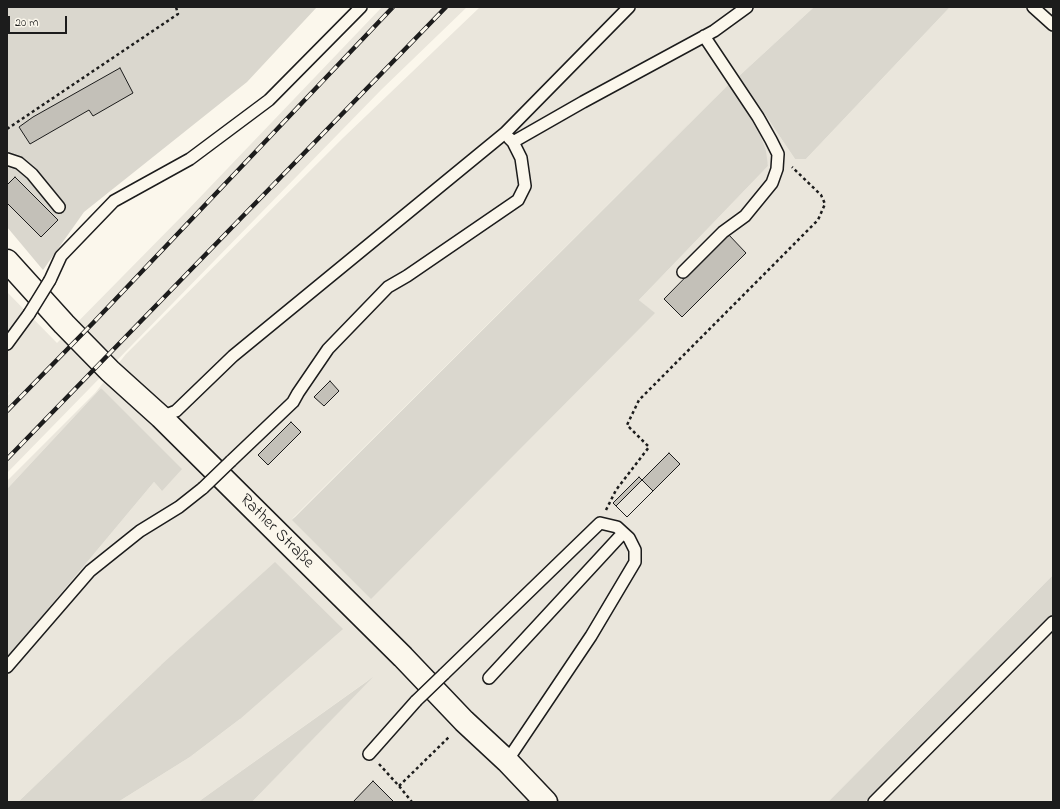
<!DOCTYPE html>
<html>
<head>
<meta charset="utf-8">
<style>
	body { margin:0 }
	#map { position:relative; width:1060px; height:809px; overflow:hidden; background:#fbf7ec; font-family:"Indie Flower",sans-serif }
	canvas { display:block }
	.frame { position:absolute; inset:0; border:8px solid #1c1c1c; pointer-events:none }
	.scale { position:absolute; left:8px; top:16px; width:59px; height:18px; box-sizing:border-box; border:2px solid #1c1c1c; border-top:0; padding-left:5px; font-size:12px; line-height:14px; white-space:nowrap; color:#1c1c1c; -webkit-text-stroke:3px #fbf7ec; paint-order:stroke }
</style>
</head>
<body>
<div id="map">
<canvas width="1060" height="809"></canvas>
<div class="frame"></div>
<div class="scale">20 m</div>
</div>
<script>
const c = document.querySelector('canvas').getContext('2d');
c.lineJoin = 'round';
function fill(path, color) { c.fillStyle = color; c.fill(path, 'evenodd'); }
const poly = rows => new Path2D(rows.map(r => 'M' + r).join(''));
function stroke(path, color, width, dash) { c.strokeStyle = color; c.lineWidth = width; c.lineCap = dash ? 'butt' : 'round'; c.setLineDash(dash || []); c.stroke(path); }
function label(font, color, halo, rows, align = 'center') {
  c.font = font + ' "Indie Flower",sans-serif'; c.lineWidth = 3; c.setLineDash([]); c.textBaseline = 'middle'; c.strokeStyle = halo; c.fillStyle = color; for (const [text, x, y, turn = 0] of rows) {
    c.save(); c.translate(x, y); c.rotate((+turn || 0) * Math.PI / 180); c.textAlign = isNaN(turn) ? turn : align; if (halo) c.strokeText(text, 0, 0); c.fillText(text, 0, 0); c.restore();
  }
}
fill(poly([
	[382,7,467,7,382,89,7,473,7,396,13,389,7,395,7,292,57,343,184,214],
	[480,7,814,7,739,76,795,159,806,159,950,7,1053,7,1053,575,828,802,252,802,370,679,198,802,118,802,190,757,240,719,161,665,18,802,7,802,7,658,154,482,162,491,101,388,7,489,7,481,95,393,126,354,344,137],
	[729,84,759,132,768,166,639,300,654,313,292,519],
	[1053,614,1053,802,865,802,985,683]
]), '#eae6dc');
fill(poly([
	[7,7,317,7,247,82,84,212,43,270,7,227],
	[814,7,950,7,806,159,795,159,739,76],
	[729,84,759,132,766,151,768,166,639,300,655,313,371,599,292,520],
	[101,388,182,469,162,491,154,482,7,658,7,489],
	[275,562,343,629,240,719,190,757,118,802,18,802,161,665],
	[1053,575,1053,614,985,683,865,802,828,802],
	[373,677,252,802,198,802]
]), '#dad7ce');
const building = poly([
	[120,68,133,93,93,116,89,110,30,144,19,127,33,117,120,68],
	[15,177,58,220,41,237,7,203,7,185,15,177],
	[728,234,746,253,682,317,664,299,728,234],
	[330,381,339,391,324,406,314,397,330,381],
	[291,422,301,432,268,465,258,455,291,422],
	[669,453,680,464,627,517,616,506,669,453],
	[639,477,653,491,627,517,613,503,639,477],
	[373,781,394,802,353,802,373,781]
]);
fill(building, '#c3c0b8');
stroke(building, '#1c1c1c', 1);
const service = poly([
	[1033,7,1053,25],
	[509,138,513,142,583,102,714,31,747,7],
	[7,159,19,163,32,174,59,207],
	[683,272,723,232,745,216,772,183,777,169,778,154,771,140,758,117,704,36],
	[50,280,61,256,114,201,190,159,269,100,361,7],
	[7,344,29,314],
	[161,417,176,411,233,356,505,133,629,7],
	[231,461,293,402,298,393,328,349,388,287,407,276,518,200,525,186,521,158,513,142],
	[7,667,90,571,140,531,179,507,203,488],
	[444,674,600,523,617,527,629,538,635,550,635,562,591,636,507,761],
	[489,678,623,533],
	[369,754,416,701],
	[874,802,1053,622]
]);
const tertiary = poly([
	[7,261,64,324,110,371,161,417,403,657,464,721,507,761,546,802]
]);
stroke(service, '#1c1c1c', 14);
stroke(tertiary, '#1c1c1c', 25);
stroke(poly([
	[7,129,178,14,176,7],
	[606,510,616,490,649,447,627,425,639,400,818,220,825,204,821,195,792,167],
	[379,764,399,786,412,802],
	[399,786,450,736]
]), '#1c1c1c', 2.5, [3, 3]);
stroke(service, '#fbf7ec', 11);
stroke(tertiary, '#fbf7ec', 22);
const rail = poly([
	[7,411,93,323,393,7],
	[7,459,446,7]
]);
stroke(rail, '#1c1c1c', 4.5);
stroke(rail, '#fbf7ec', 3, [9]);
const serviceBridge = poly([
	[29,314,50,280],
	[203,488,231,461],
	[416,701,444,674]
]);
stroke(serviceBridge, '#1c1c1c', 14, []);
stroke(serviceBridge, '#fbf7ec', 11);
label('17px', '#1c1c1c', '#fbf7ec', [
	["Rather Straße",276,532,45]
]);
</script>
</body>
</html>
